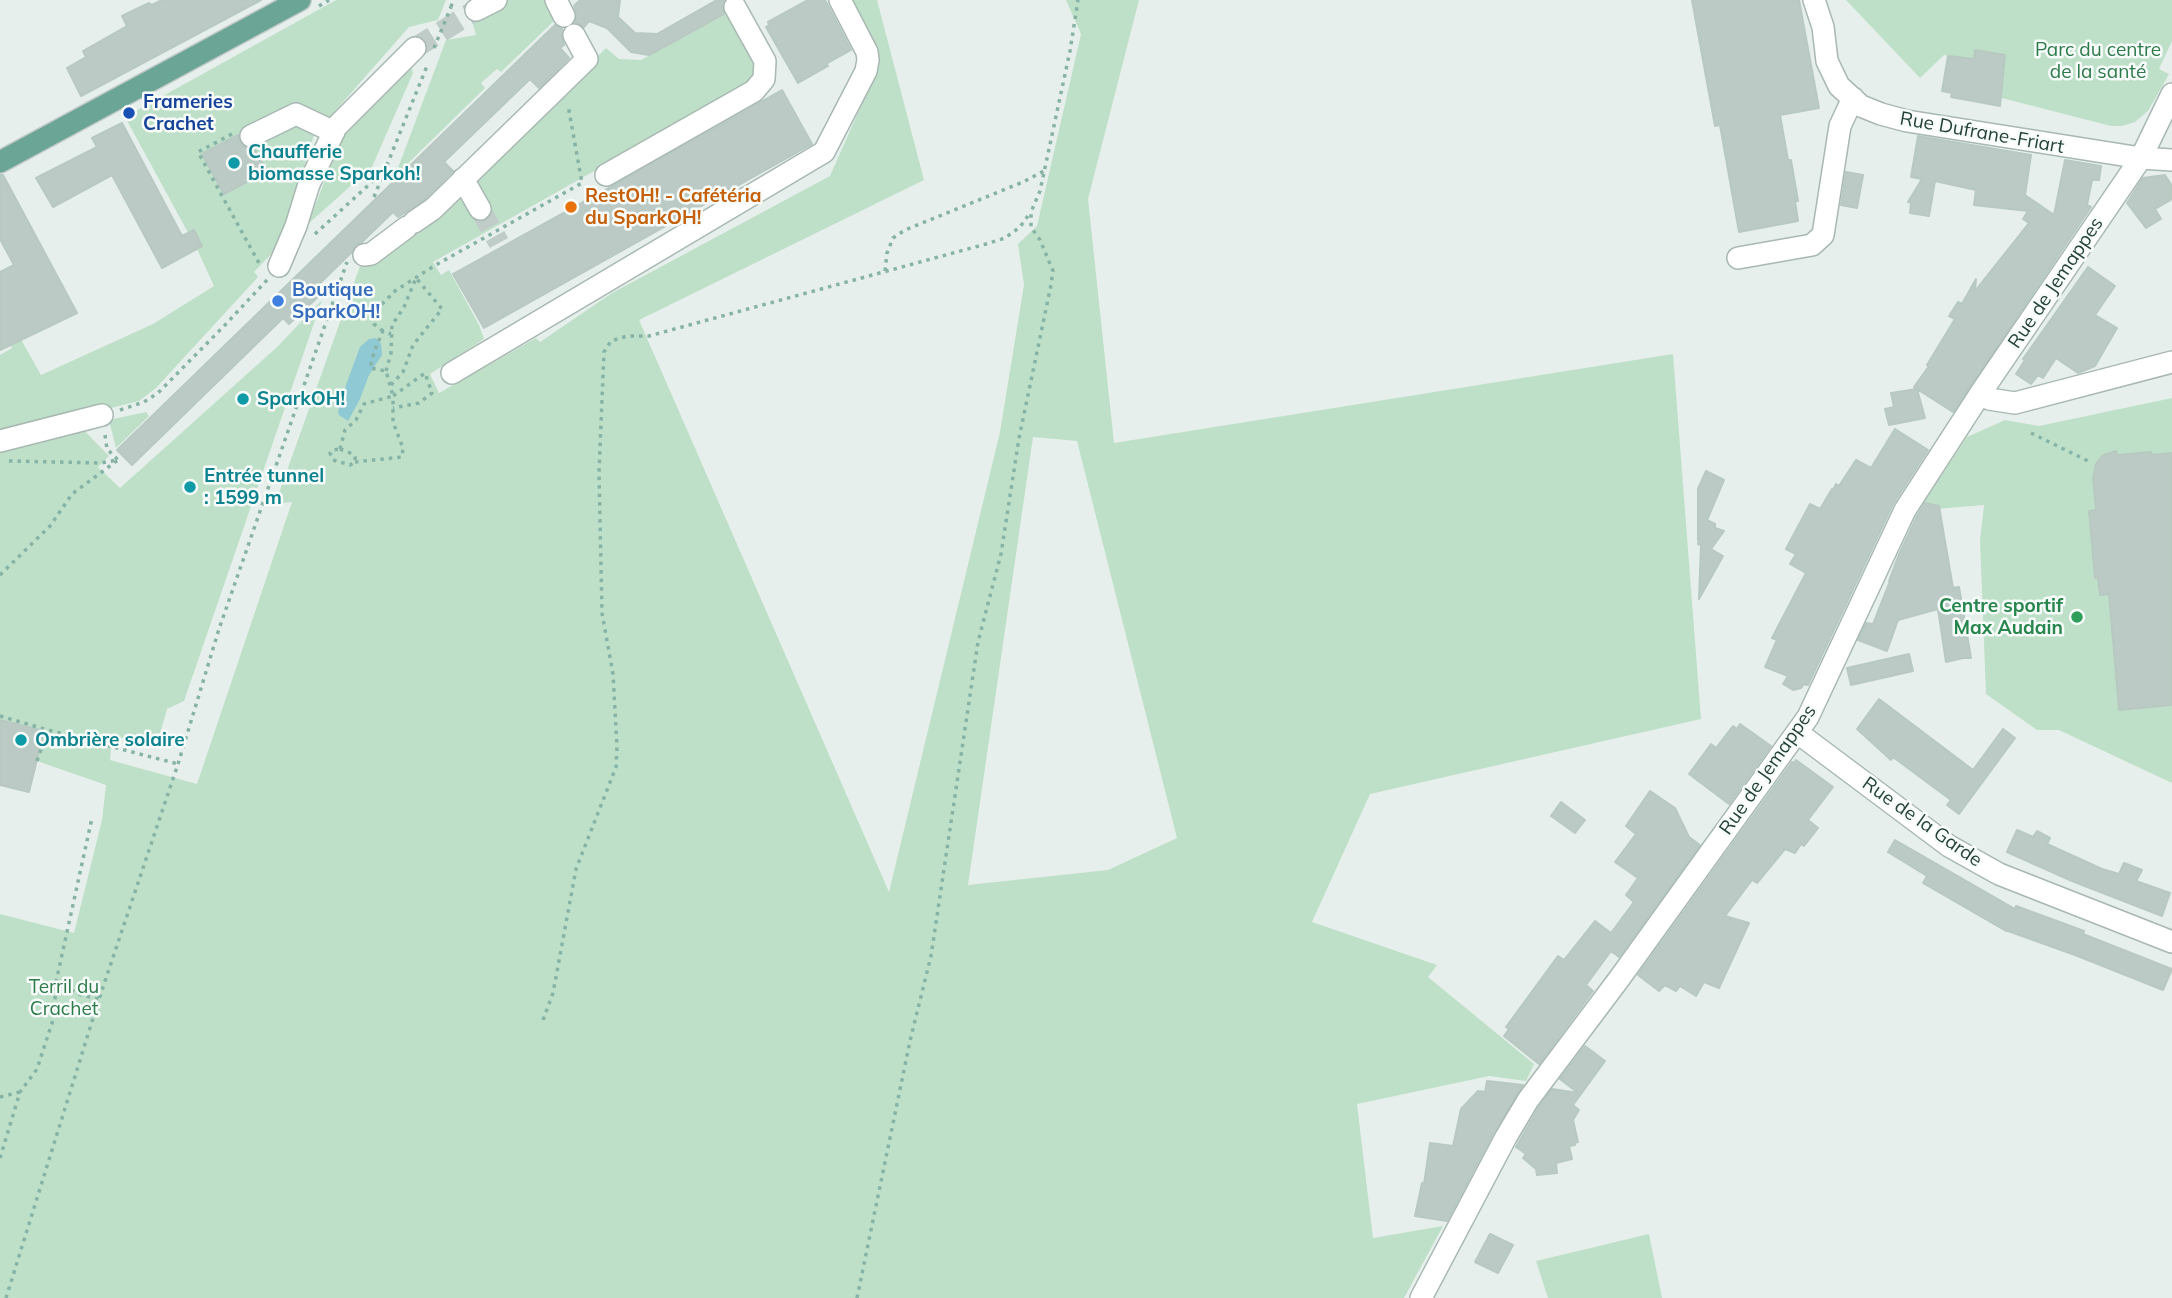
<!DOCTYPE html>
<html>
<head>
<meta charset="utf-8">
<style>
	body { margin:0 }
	canvas { display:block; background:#e6efeb }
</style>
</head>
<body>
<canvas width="2172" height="1298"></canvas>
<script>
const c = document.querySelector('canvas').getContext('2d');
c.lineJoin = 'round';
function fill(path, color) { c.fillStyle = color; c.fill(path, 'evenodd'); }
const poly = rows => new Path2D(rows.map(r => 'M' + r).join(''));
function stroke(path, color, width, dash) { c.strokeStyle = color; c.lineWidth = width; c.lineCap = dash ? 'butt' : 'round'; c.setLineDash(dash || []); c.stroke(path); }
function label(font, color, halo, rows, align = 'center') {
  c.font = font + ' Mulish,sans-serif'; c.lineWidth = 5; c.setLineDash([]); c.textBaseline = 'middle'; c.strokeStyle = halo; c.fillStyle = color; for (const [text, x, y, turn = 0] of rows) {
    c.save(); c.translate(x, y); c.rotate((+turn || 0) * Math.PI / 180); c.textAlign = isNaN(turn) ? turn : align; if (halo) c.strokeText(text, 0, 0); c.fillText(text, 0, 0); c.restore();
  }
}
fill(poly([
	[336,0,446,0,438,20,409,27,314,135,278,247,254,272,258,277,156,388,139,401,0,436,0,355,12,348,0,326,0,302,41,375,153,324,214,286,197,249,125,117],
	[508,0,546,0,555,20,501,72,497,69,481,83,485,88,395,176,446,40,476,35,472,21],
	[851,0,877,0,924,180,639,320,889,892,1000,432,1024,285,1018,244,1037,226,1081,34,1066,0,1139,0,1088,199,1114,443,1673,354,1701,719,1370,794,1312,922,1437,965,1428,977,1534,1064,1526,1081,1489,1076,1357,1104,1373,1238,1443,1226,1404,1298,0,1298,0,914,74,933,102,820,106,785,37,761,43,743,0,731,0,443,77,423,109,456,98,467,120,488,276,348,322,300,184,701,167,709,156,748,112,735,110,760,197,784,292,502,275,504,360,266,385,253,444,213,606,48,619,59,641,60,732,11,756,54,752,82,433,262,441,275,449,270,479,325,484,339,430,374,439,393,536,338,540,342,612,293,830,176,877,70],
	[1033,437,1077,441,1177,838,1108,870,968,885],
	[1846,0,2172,0,2172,41,2159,69,2169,74,2148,111,2135,122,2122,126,2111,126,1994,96,1999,67,1944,55,1920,78],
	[411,65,413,73,372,167,308,224,342,136],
	[2172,398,2172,783,2059,730,2037,730,1986,694,1980,540,1984,505,1936,509,1922,505,1967,437,2005,420,2039,426],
	[146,412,149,416,116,448,109,420],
	[1649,1234,1662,1298,1548,1298,1536,1261]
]), '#bfe0c8');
fill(poly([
	[376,338,381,344,382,355,369,375,360,399,348,421,339,415,338,412,347,382,360,347,369,339]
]), '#8ec9d4');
const building = poly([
	[162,0,261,0,81,96,67,68,86,57,83,51,127,26,122,16,149,3,152,5,162,0],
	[580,0,620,0,618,17,635,33,657,34,717,0,724,0,722,6,724,14,649,55,631,52,607,28,589,21,584,27,575,22,577,16,574,6,580,0],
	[808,0,825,0,851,50,826,64,828,66,798,83,766,27,769,25,768,22,808,0],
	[1692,0,1799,0,1819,108,1780,115,1788,160,1791,160,1798,201,1795,201,1798,221,1739,232,1720,125,1715,126,1692,0],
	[555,25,562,29,561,35,564,45,560,48,569,58,539,88,530,79,444,162,453,171,425,199,398,217,393,212,362,242,355,245,352,252,314,289,320,295,289,324,283,318,132,465,117,450,555,25],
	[1975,50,2005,55,2000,106,1951,97,1952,93,1942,91,1948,56,1974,59,1975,50],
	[782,90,812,144,484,328,453,274,612,186,782,90],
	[122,123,182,236,194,230,202,246,162,268,112,175,53,207,36,178,97,147,92,138,122,123],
	[238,135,239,141,243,146,254,148,267,171,224,194,202,154,238,135],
	[1918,136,2031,155,2025,195,2054,215,2065,160,2101,166,2099,180,2092,180,2087,205,2091,207,1953,412,1917,389,1925,418,1889,425,1885,409,1894,407,1891,393,1917,389,1914,387,1929,366,1927,365,1955,319,1949,316,1958,302,1962,304,1976,279,1975,291,2029,223,2023,219,2028,211,1974,205,1976,190,1935,181,1929,216,1910,213,1911,203,1908,202,1922,179,1911,177,1918,136],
	[1846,172,1863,175,1857,208,1841,205,1846,172],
	[0,175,3,175,77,313,0,350,0,272,14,265,0,239,0,175],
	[2165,175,2172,186,2172,199,2155,209,2161,219,2146,228,2127,203,2143,178,2165,175],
	[2088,267,2115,286,2095,315,2117,328,2095,366,2078,373,2056,358,2043,378,2038,375,2031,384,2016,374,2025,360,2023,359,2088,267],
	[1895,429,1928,450,1893,504,1808,685,1804,684,1801,688,1793,690,1783,684,1788,676,1765,667,1777,640,1772,638,1806,573,1790,564,1796,554,1786,549,1810,504,1820,509,1832,489,1833,490,1836,484,1839,486,1856,460,1871,468,1895,429],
	[2116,451,2117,455,2151,452,2152,455,2172,453,2172,705,2119,710,2109,594,2100,595,2098,578,2095,578,2089,511,2096,510,2093,478,2096,464,2103,455,2116,451],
	[1706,471,1724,480,1707,520,1715,524,1715,528,1724,531,1711,549,1723,556,1699,599,1701,545,1698,544,1699,538,1698,540,1698,489,1706,471],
	[1925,503,1939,506,1953,588,1959,587,1971,658,1963,658,1946,662,1938,609,1898,620,1887,651,1858,640,1866,623,1873,624,1890,581,1889,581,1898,557,1917,516,1925,503],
	[1909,654,1913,671,1851,685,1847,668,1909,654],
	[1879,699,1973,770,2003,729,2015,738,1959,814,1947,805,1951,800,1893,757,1891,760,1857,729,1879,699],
	[0,720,44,731,29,792,0,785,0,720],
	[1740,724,1771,746,1729,804,1689,774,1711,744,1716,748,1733,726,1737,729,1740,724],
	[1796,760,1833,787,1808,820,1818,828,1804,846,1801,844,1795,853,1785,849,1757,883,1752,880,1725,916,1749,923,1719,988,1704,982,1696,996,1680,986,1676,991,1665,985,1659,991,1638,975,1792,762,1794,763,1796,760],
	[1650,791,1675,808,1689,837,1700,845,1619,957,1611,951,1586,985,1593,991,1539,1064,1504,1036,1509,1029,1506,1027,1558,956,1564,960,1595,921,1611,933,1634,902,1626,895,1638,878,1615,862,1636,834,1626,826,1650,791],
	[1561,802,1585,820,1575,833,1551,816,1561,802],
	[2017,830,2033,837,2037,831,2050,838,2047,844,2102,869,2119,874,2124,863,2142,870,2136,881,2170,893,2162,916,2072,881,2007,852,2017,830],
	[1895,840,2015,909,2016,906,2084,931,2083,934,2172,969,2163,990,2075,955,2008,931,2006,931,1923,883,1927,876,1888,852,1895,840],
	[1585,1046,1605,1061,1573,1105,1579,1110,1573,1120,1578,1142,1574,1143,1575,1145,1569,1146,1572,1159,1556,1163,1557,1173,1537,1175,1536,1169,1523,1158,1526,1154,1516,1147,1539,1107,1552,1089,1578,1093,1560,1079,1585,1046],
	[1487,1081,1523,1085,1495,1130,1447,1221,1415,1216,1422,1183,1424,1184,1430,1143,1453,1146,1461,1109,1478,1091,1485,1092,1487,1081],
	[1490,1234,1513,1245,1498,1273,1475,1262,1490,1234]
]);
fill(building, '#bbcac4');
stroke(building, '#b8c9c2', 2);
stroke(poly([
	[415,48,476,10],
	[480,209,499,243]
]), '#bfccc8', 21, [21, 10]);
const minor = poly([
	[556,0,564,16],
	[1814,0,1823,27,1827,61,1839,86,1861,106,1881,114,1907,121,2141,158,2172,160],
	[476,10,496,0],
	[251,136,296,114,334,132],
	[606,175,754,91,764,79,765,61,735,7],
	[463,179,480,209],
	[414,222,433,209,587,59,574,35],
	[364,255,371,254,407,227],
	[1738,258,1812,245,1823,235,1840,126,1853,98],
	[279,266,296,226,309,184,336,127,415,48],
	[452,373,824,152,866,71,868,60,867,52,840,0],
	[1982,391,1989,399,2015,403,2172,362],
	[0,441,102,415],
	[1798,733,1949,846,1999,874,2172,942],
	[1421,1298,1506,1137,1528,1100,1619,979,1808,717,1905,510,1982,391,2141,158,2172,94]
]);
const major = poly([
	[0,162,300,0]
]);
stroke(minor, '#a8b8b2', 24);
stroke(major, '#c2cac8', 24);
stroke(poly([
	[319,6,329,0],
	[451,7,453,0],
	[232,134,198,152,260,265],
	[374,197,427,66],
	[315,234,385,170],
	[885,271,887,253,893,238,905,230,1023,182,1044,171],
	[383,331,374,324,373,318,379,307,395,291,434,266,582,183,568,105],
	[386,371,391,353,392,325,404,307,416,278,442,309,413,345,403,372,390,386],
	[120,410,144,402,158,393,225,325,267,280],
	[2031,433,2092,463],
	[105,435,107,449,118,460],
	[340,449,345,430,356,420,364,404,393,396,386,371,370,368,374,352,383,331,391,334],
	[340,449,353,454,355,457,355,462,350,465,333,460,330,453,333,450,340,449],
	[9,461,101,463,117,460],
	[355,462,402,457,403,448,393,422,393,396,425,373,432,393,419,403,393,408],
	[0,575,50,526,72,494,118,460],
	[0,716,48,730],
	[37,761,48,730,178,764],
	[56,982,81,995,99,999],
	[543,1020,553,993,576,869,616,767,617,747,613,674,602,613,599,473,604,352,611,341,627,336,649,336,986,244,1005,238,1020,227,1030,213],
	[0,1097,20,1092],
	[0,1158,20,1092,37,1069,54,1017,56,982,92,818],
	[6,1298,99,999,178,764,219,629,347,262],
	[857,1298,910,1041,931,956,978,642,1001,554,1019,438,1051,285,1053,271,1040,240,1031,227,1031,212,1040,191,1070,51,1078,0]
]), '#86b3a5', 3.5, [3.5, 5]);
stroke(minor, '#fff', 21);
stroke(major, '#6aa596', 21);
stroke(poly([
	[434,48,451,7]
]), '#86b3a5', 3.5, [3.5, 5]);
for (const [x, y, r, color] of [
	[129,113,7,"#1a4fb4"],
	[234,163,7,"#0f9aa8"],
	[571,207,7,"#e8710a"],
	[278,301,7,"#3f7fe0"],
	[243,399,7,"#0f9aa8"],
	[190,487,7,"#0f9aa8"],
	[2077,617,7,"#2e9e5b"],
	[21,740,7,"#0f9aa8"]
]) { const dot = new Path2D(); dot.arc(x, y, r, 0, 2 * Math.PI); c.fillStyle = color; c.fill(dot); stroke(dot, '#f7fbf9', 2.5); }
label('19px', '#2d7a4b', '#f7fbf9', [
	["Parc du centre",2098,50],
	["de la santé",2098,72],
	["Terril du",64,987],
	["Crachet",64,1009]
]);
label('bold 19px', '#164399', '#f7fbf9', [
	["Frameries",143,102],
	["Crachet",143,124]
], 'left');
label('19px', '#24423a', '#f7fbf9', [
	["Rue Dufrane-Friart",1982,133,10],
	["Rue de Jemappes",2056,283,-56],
	["Rue de Jemappes",1768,770,-55],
	["Rue de la Garde",1922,822,35]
]);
label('bold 19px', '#0d838f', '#f7fbf9', [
	["Chaufferie",248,152],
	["biomasse Sparkoh!",248,174],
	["SparkOH!",257,399],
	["Entrée tunnel",204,476],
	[": 1599 m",204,498],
	["Ombrière solaire",35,740]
], 'left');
label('bold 19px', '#c56008', '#f7fbf9', [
	["RestOH! - Cafétéria",585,196],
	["du SparkOH!",585,218]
], 'left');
label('bold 19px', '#366cbe', '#f7fbf9', [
	["Boutique",292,290],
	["SparkOH!",292,312]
], 'left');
label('bold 19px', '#27864d', '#f7fbf9', [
	["Centre sportif",2063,606],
	["Max Audain",2063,628]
], 'right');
</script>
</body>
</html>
